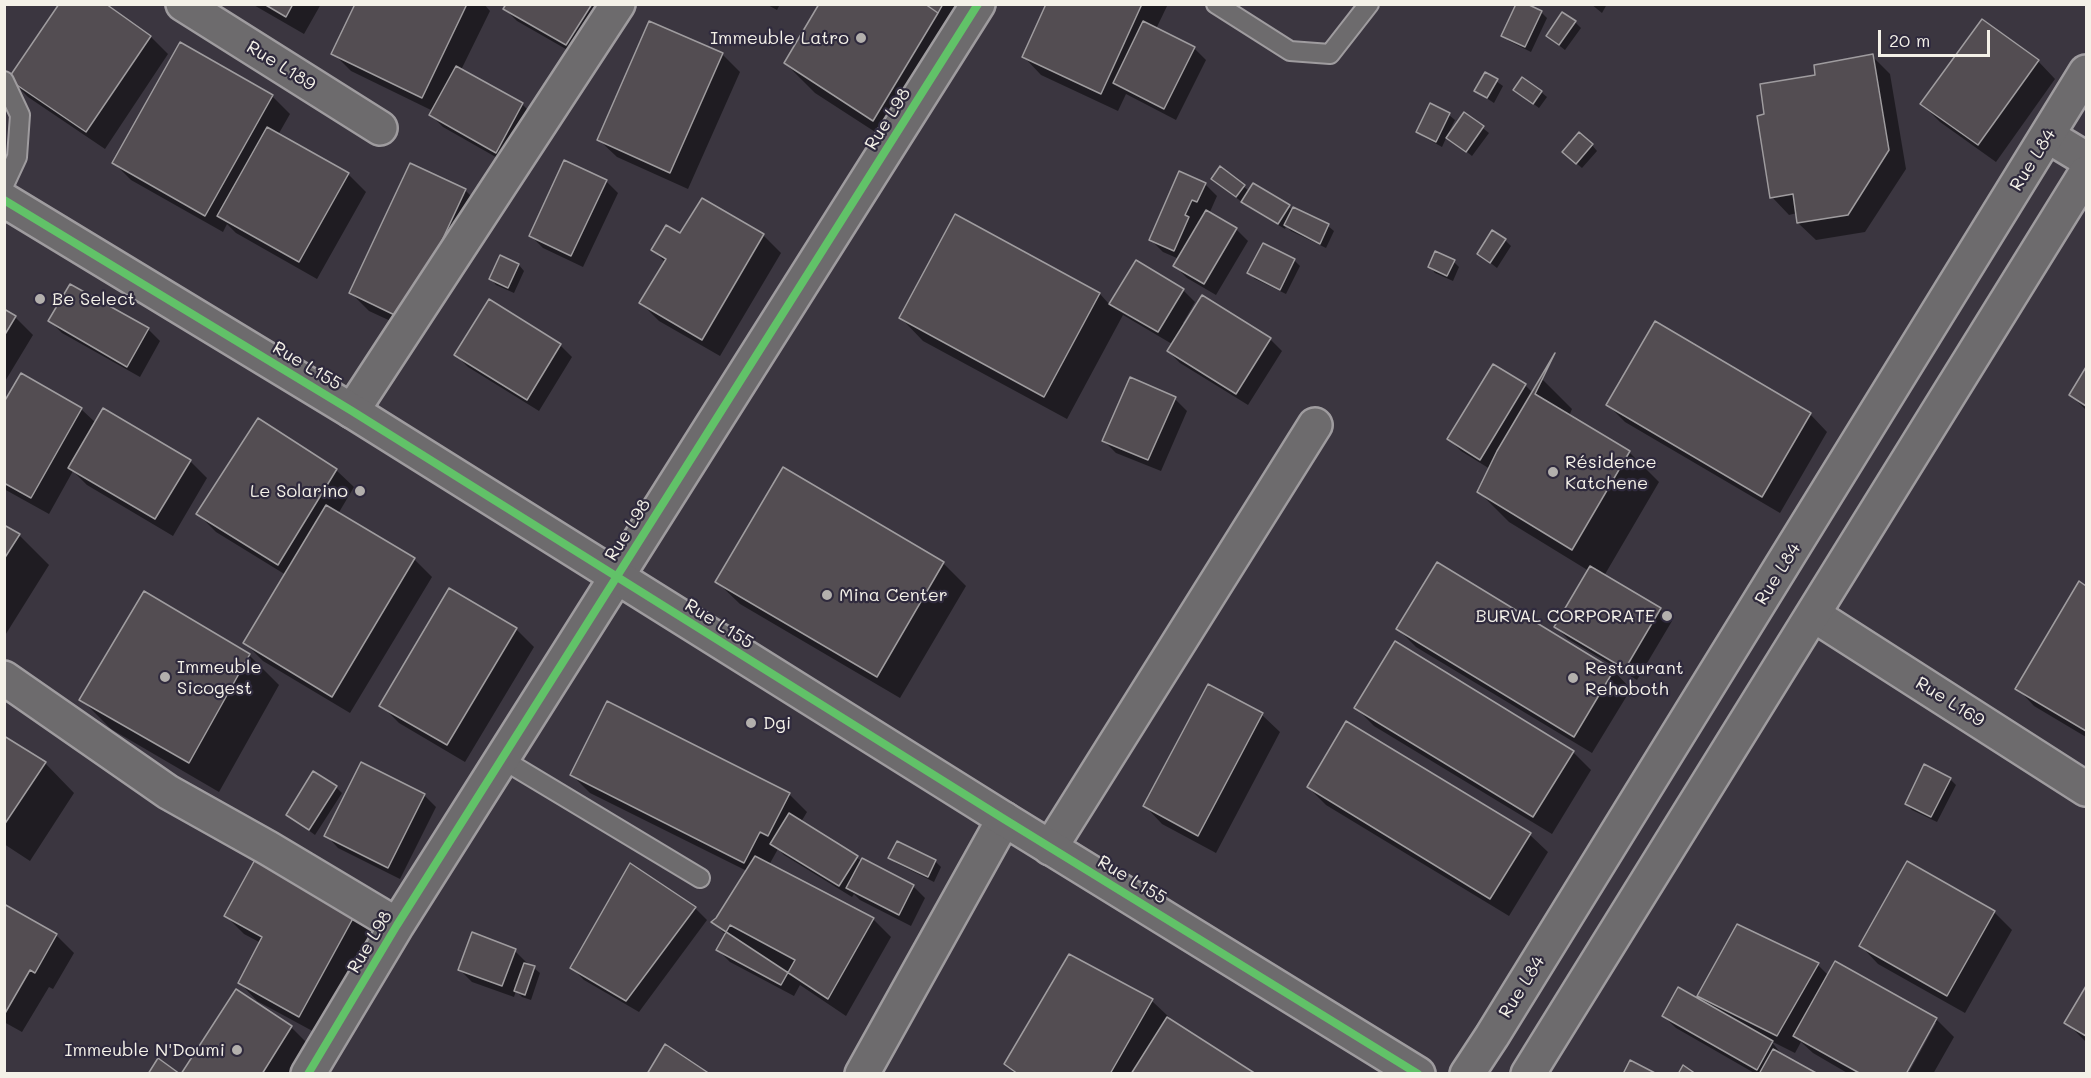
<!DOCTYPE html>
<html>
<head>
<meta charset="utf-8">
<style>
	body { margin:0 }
	#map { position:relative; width:2091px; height:1078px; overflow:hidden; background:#3b3640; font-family:Mali,sans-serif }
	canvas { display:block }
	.frame { position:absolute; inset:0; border:6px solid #f4f1e8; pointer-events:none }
	.scale { position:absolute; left:1878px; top:30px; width:112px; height:27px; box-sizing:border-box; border:3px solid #f4f1e8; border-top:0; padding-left:8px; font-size:18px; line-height:21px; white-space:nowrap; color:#f4f1e8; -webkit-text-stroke:4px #2f2a3d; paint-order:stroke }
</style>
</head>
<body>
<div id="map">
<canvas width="2091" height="1078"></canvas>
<div class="frame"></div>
<div class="scale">20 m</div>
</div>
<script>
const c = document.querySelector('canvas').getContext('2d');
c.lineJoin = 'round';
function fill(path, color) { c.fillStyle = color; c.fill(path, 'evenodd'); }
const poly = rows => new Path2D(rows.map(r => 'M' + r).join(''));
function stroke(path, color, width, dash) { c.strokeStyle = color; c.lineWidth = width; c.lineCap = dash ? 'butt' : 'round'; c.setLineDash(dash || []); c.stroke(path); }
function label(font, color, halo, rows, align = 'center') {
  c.font = font + ' Mali,sans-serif'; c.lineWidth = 4.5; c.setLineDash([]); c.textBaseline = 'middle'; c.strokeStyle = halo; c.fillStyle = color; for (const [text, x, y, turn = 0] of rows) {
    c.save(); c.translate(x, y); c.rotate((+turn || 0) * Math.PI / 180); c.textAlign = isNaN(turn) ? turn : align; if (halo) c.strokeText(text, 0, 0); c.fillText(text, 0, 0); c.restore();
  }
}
fill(poly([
	[103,4,151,37,168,54,105,149,28,97,10,79],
	[252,4,321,4,304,34],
	[356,4,484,4,490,11,461,70,522,104,534,116,508,164,443,127,431,115,433,111,351,71,333,53],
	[507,4,611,4,578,56,517,21,505,9],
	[766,4,780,4,777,10],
	[821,4,991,4,903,150,815,93,785,63],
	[1048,4,1168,4,1156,29,1194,48,1206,60,1176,120,1126,94,1118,111,1041,75,1024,57],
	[1591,4,1607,4,1602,13],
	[1541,12,1547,18,1531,52,1509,41,1503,36],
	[1575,22,1581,28,1565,50,1547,36],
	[722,54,740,72,688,189,617,157,599,140],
	[1872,56,1890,74,1906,169,1865,232,1816,240,1798,223,1797,213,1789,215,1772,197,1766,115],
	[2038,61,2055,79,1996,162,1940,122,1922,104],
	[1486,74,1503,86,1494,103,1476,91],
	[1515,90,1541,92,1547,97,1539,108],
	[272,96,290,114,278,135,349,175,366,192,317,279,236,233,227,224,223,232,131,180,113,162],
	[1465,114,1489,133,1472,156,1447,136,1442,147,1424,137,1418,132,1449,115,1455,120,1447,136,1449,136],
	[1592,145,1597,151,1582,168,1569,157],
	[1221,168,1249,191,1253,185,1293,210,1328,226,1334,231,1326,248,1291,231,1286,226,1285,229,1248,207,1213,179],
	[606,181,618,193,583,267,543,248,531,236],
	[1205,184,1217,196,1209,214,1236,229,1248,241,1216,295,1187,278,1175,266,1179,259,1163,252,1151,240],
	[465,190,483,208,423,336,369,311,351,293],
	[955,216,1100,294,1110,305,1136,262,1183,290,1195,302,1183,323,1270,339,1282,351,1248,405,1180,363,1168,351,1172,344,1123,315,1067,419,923,341,901,318],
	[681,235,763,235,781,253,720,356,659,321,641,303,665,262,653,250],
	[1505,240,1511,246,1497,268,1479,254],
	[1264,245,1294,260,1300,266,1286,294,1255,279,1249,273],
	[1454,262,1459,267,1453,281,1435,273,1430,267],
	[519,265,524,271,514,293,496,285,491,279],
	[4,311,15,317,33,335,4,383],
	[50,321,148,329,160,341,140,377,62,333],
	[560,345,572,357,539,411,468,367,456,355],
	[1494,366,1525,385,1533,393,1542,379,1572,409,1569,416,1630,453,1659,482,1604,576,1660,609,1672,621,1637,680,1568,639,1556,627,1589,571,1509,522,1479,492,1490,469,1461,451,1449,439],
	[2086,370,2086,410,2071,395],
	[1175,399,1187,411,1161,471,1116,453,1104,441],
	[1607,404,1810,414,1827,432,1780,513,1625,422],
	[4,405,81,409,96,423,190,461,207,478,173,536,87,485,73,471,49,514,4,489],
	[336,470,354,487,338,514,414,559,432,577,350,713,263,661,245,643,286,575,216,532,198,514],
	[4,526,19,535,49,565,4,637],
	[943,563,966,586,900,698,740,604,717,582],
	[1438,564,1614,671,1631,689,1592,753,1416,647,1398,629],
	[2079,583,2086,587,2086,737,2034,706,2017,688],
	[516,629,534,647,465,762,399,723,381,705],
	[249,655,279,685,219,792,111,729,81,699],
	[1209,686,1262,715,1280,732,1216,853,1162,824,1145,806],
	[1356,708,1573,752,1591,770,1552,834,1374,726],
	[4,737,45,763,74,793,30,861,4,844],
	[572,775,789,794,807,812,801,822,862,861,913,886,925,898,911,926,860,900,854,894,852,897,784,855,778,849,769,865,873,919,891,937,846,1016,800,985,794,996,730,962,718,950,726,935,713,922,747,871,590,793],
	[1950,779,1956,785,1937,822,1912,810,1906,804],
	[336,787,342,793,315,835,288,815],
	[1308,787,1530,835,1548,852,1509,916,1326,805],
	[424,795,436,807,400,879,338,848,326,835],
	[898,843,936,862,941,867,934,882,896,863,890,858],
	[258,858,374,930,318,1034,257,1001,240,983,261,943,244,934,226,916],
	[4,906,56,935,74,953,53,989,49,987,22,1032,4,1022],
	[695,908,707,920,639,1012,584,980,572,968],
	[1994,912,2012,930,1965,1013,1878,964,1861,946],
	[515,951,527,963,526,965,534,968,540,973,531,1000,522,997,516,991,514,997,472,982,460,970],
	[1070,956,1152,1001,1170,1018,1169,1020,1253,1074,1015,1074,1006,1064],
	[1818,965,1828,975,1936,1019,1954,1037,1933,1074,1908,1074,1936,1023,1933,1023,1904,1074,1849,1074,1813,1053,1801,1042,1795,1053,1771,1041,1783,1056,1815,1074,1756,1074,1676,1028,1663,1016,1708,1005,1699,996],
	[2086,989,2086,1042,2066,1022],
	[291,1027,321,1057,310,1074,183,1074]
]), '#0007');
const building = poly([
	[59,4,106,4,151,36,86,132,8,79,59,4],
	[264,4,293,4,286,17,264,4],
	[355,4,467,4,422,98,331,54,355,4],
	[506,4,592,4,566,45,503,9,506,4],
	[819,4,925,4,938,13,873,121,784,63,819,4],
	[925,4,943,4,938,13,925,4],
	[1046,4,1142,4,1101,94,1022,57,1046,4],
	[1516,4,1527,4,1542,11,1525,47,1501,36,1516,4],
	[1562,12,1576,21,1559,45,1546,36,1562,12],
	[1982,19,2039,60,1978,145,1920,104,1982,19],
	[649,21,723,53,670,173,597,140,649,21],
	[1143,21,1195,47,1164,109,1113,83,1143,21],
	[180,42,273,95,205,216,112,163,180,42],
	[1873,54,1889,150,1848,215,1797,223,1793,194,1770,198,1757,116,1764,114,1760,84,1815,75,1814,65,1873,54],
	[456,66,523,103,496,153,429,115,456,66],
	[1485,72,1498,79,1487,98,1474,91,1485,72],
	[1522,77,1542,91,1533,104,1513,90,1522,77],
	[1430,103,1450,113,1436,142,1416,132,1430,103],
	[1464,112,1484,126,1466,152,1446,138,1464,112],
	[267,127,349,173,299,262,217,216,267,127],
	[1579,132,1593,144,1576,164,1562,152,1579,132],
	[564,160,607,180,571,256,529,236,564,160],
	[410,163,466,189,405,320,349,293,410,163],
	[1220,166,1245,185,1236,197,1211,179,1220,166],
	[1179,171,1206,183,1197,202,1192,200,1185,215,1189,217,1174,251,1149,240,1179,171],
	[1253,183,1290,205,1278,224,1241,202,1253,183],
	[702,198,764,234,702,340,639,303,666,259,651,250,666,225,680,233,702,198],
	[1293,207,1329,224,1320,244,1284,225,1293,207],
	[1206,210,1237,228,1204,284,1173,266,1206,210],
	[955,214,1100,293,1044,397,899,318,955,214],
	[1492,230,1506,239,1490,263,1477,254,1492,230],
	[1263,243,1295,259,1280,290,1247,273,1263,243],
	[1435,251,1455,260,1447,276,1428,267,1435,251],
	[500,255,519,264,508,288,489,279,500,255],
	[1136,260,1184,289,1158,332,1109,304,1136,260],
	[70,284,149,328,127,367,48,321,70,284],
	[1202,295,1271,338,1236,394,1167,351,1202,295],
	[489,299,561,344,527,400,454,355,489,299],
	[4,309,16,316,4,336,4,309],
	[1655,321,1811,413,1762,497,1606,405,1655,321],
	[1555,353,1535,394,1630,451,1572,550,1477,492,1497,451,1555,353],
	[1493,364,1526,384,1480,460,1447,439,1493,364],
	[2086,367,2086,406,2069,395,2086,367],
	[21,373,82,408,31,498,4,483,4,402,21,373],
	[1130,377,1176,397,1148,460,1102,441,1130,377],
	[103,408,191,460,155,519,68,468,103,408],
	[258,418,337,469,278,565,196,514,258,418],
	[783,467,944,562,877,677,715,582,783,467],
	[326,505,415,558,332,697,243,643,326,505],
	[4,525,20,534,4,559,4,525],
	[1437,562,1614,670,1574,737,1396,629,1437,562],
	[1590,566,1661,608,1625,669,1554,627,1590,566],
	[2079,581,2086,586,2086,731,2015,689,2079,581],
	[449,588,517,628,447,745,379,706,449,588],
	[144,591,250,654,189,763,79,700,144,591],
	[1395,641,1574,751,1533,817,1354,708,1395,641],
	[1208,684,1263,713,1198,836,1143,806,1208,684],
	[607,701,790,793,768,836,760,832,744,863,570,775,607,701],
	[1346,721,1531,833,1490,899,1307,787,1346,721],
	[4,736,46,762,4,825,4,736],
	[361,762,425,794,388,868,324,836,361,762],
	[1924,764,1951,778,1931,817,1905,804,1924,764],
	[313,771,337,786,309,830,286,815,313,771],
	[789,813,858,856,839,886,770,844,789,813],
	[897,841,936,860,928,877,888,858,897,841],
	[257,856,357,911,299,1017,238,983,262,937,224,916,257,856],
	[755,856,874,918,828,999,711,922,716,918,755,856],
	[862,858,914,885,899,915,846,888,862,858],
	[1907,861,1995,911,1947,996,1859,946,1907,861],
	[630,863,696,907,626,1001,570,968,630,863],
	[4,904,57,934,35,973,30,970,4,1015,4,904],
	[1737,924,1819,963,1777,1036,1697,996,1737,924],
	[730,925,795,960,781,985,716,950,730,925],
	[472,932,516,949,502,986,458,970,472,932],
	[1069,954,1153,999,1110,1074,1018,1074,1004,1064,1069,954],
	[1835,961,1937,1018,1906,1074,1861,1074,1793,1036,1835,961],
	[524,963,535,966,525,995,514,991,524,963],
	[2086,986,2086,1036,2064,1023,2086,986],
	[1678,987,1773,1041,1757,1070,1662,1016,1678,987],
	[236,989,292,1026,262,1074,181,1074,236,989],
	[1167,1017,1256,1074,1131,1074,1167,1017],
	[665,1044,710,1074,647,1074,665,1044],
	[1773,1049,1818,1074,1759,1074,1773,1049],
	[158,1058,180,1074,148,1074,158,1058],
	[1630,1060,1657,1074,1623,1074,1630,1060],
	[1683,1065,1696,1074,1678,1074,1683,1065]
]);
fill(building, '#534d52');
stroke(building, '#9f9c9f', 1.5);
const service = poly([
	[1216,4,1290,51,1330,54,1369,4],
	[4,81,20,115,17,157,4,185],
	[502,759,700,878]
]);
const minor = poly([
	[183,4,380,128],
	[2048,136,2086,159],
	[352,411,618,4],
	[1814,615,2086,789],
	[4,678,168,792,268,848,397,925],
	[1050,848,1315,425],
	[308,1074,397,925,978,4],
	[862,1074,1004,819]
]);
const tertiary = poly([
	[4,200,352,411,1004,819,1418,1074]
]);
const secondary = poly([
	[1467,1074,1492,1036,2086,72],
	[1528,1074,2086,173]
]);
stroke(service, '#9f9c9f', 22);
stroke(minor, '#9f9c9f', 38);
stroke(tertiary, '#9f9c9f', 38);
stroke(secondary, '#9f9c9f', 38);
stroke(service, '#6d6b6d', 18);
stroke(minor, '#6d6b6d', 33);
stroke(tertiary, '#6d6b6d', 33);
stroke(secondary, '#6d6b6d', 33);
stroke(poly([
	[4,200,352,411,1004,819,1418,1074],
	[308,1074,397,925,978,4]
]), '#61c268', 8);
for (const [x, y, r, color] of [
	[861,38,6,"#b3b0ad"],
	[40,299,6,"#b3b0ad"],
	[1553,472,6,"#b3b0ad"],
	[360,491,6,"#b3b0ad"],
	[827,595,6,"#b3b0ad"],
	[1667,616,6,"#b3b0ad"],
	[165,677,6,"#b3b0ad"],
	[1573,678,6,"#b3b0ad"],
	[751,723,6,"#b3b0ad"],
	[237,1050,6,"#b3b0ad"]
]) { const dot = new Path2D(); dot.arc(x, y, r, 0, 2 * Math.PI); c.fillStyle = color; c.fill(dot); stroke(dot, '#2f2a3d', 2); }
label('18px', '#f4f1e8', '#2f2a3d', [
	["Immeuble Latro",849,38,"right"],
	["Be Select",52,299],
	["Résidence",1565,462],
	["Katchene",1565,483],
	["Le Solarino",348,491,"right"],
	["Mina Center",839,595],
	["BURVAL CORPORATE",1655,616,"right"],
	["Immeuble",177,667],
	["Sicogest",177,688],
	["Restaurant",1585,668],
	["Rehoboth",1585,689],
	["Dgi",763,723],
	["Immeuble N'Doumi",225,1050,"right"]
], 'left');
label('18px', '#f4f1e8', '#2f2a3d', [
	["Rue L189",281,66,32],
	["Rue L98",888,119,-58],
	["Rue L84",2033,160,-58],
	["Rue L155",307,366,31],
	["Rue L98",628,530,-58],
	["Rue L84",1778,574,-58],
	["Rue L155",719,624,32],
	["Rue L169",1950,702,32],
	["Rue L155",1132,880,31],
	["Rue L98",370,942,-59],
	["Rue L84",1522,987,-58]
]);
</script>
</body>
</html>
